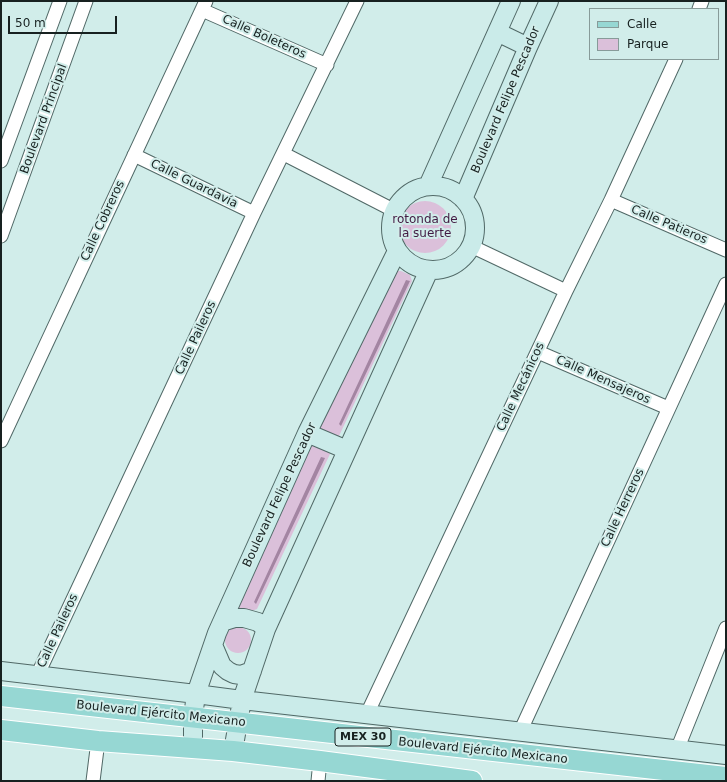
<!DOCTYPE html>
<html>
<head>
<meta charset="utf-8">
<style>
	body { margin:0 }
	#map { position:relative; width:727px; height:782px; overflow:hidden; background:#d1edea; font-family:"DejaVu Sans",sans-serif }
	canvas { display:block }
	.frame { position:absolute; inset:0; border:2px solid #172120; pointer-events:none }
	.legend { position:absolute; left:589px; top:8px; width:130px; height:52px; box-sizing:border-box; background:#d1edea; border:1px solid #879b99; margin:0; padding:5px 7px; list-style:none; font-size:12px; color:#172120 }
	.legend li { display:flex; align-items:center; gap:8px; height:20px }
	.legend b { width:20px; border:1px solid #879b99 }
	.scale { position:absolute; left:8px; top:16px; width:109px; height:18px; box-sizing:border-box; border:2px solid #172120; border-top:0; padding-left:5px; font-size:12px; line-height:14px; white-space:nowrap; color:#172120; -webkit-text-stroke:3px #d1edea; paint-order:stroke }
</style>
</head>
<body>
<div id="map">
<canvas width="727" height="782"></canvas>
<div class="frame"></div>
<ul class="legend">
<li><b style="height:5px;background:#96d7d3"></b>Calle</li>
<li><b style="height:11px;background:#dbc0da"></b>Parque</li>
</ul>
<div class="scale">50 m</div>
</div>
<script>
const c = document.querySelector('canvas').getContext('2d');
c.lineJoin = 'round';
function fill(path, color) { c.fillStyle = color; c.fill(path, 'evenodd'); }
const poly = rows => new Path2D(rows.map(r => 'M' + r).join(''));
function stroke(path, color, width, dash) { c.strokeStyle = color; c.lineWidth = width; c.lineCap = dash ? 'butt' : 'round'; c.setLineDash(dash || []); c.stroke(path); }
function label(font, color, halo, rows, align = 'center') {
  c.font = font + ' "DejaVu Sans",sans-serif'; c.lineWidth = 4; c.setLineDash([]); c.textBaseline = 'middle'; c.strokeStyle = halo; c.fillStyle = color; for (const [text, x, y, turn = 0] of rows) {
    c.save(); c.translate(x, y); c.rotate((+turn || 0) * Math.PI / 180); c.textAlign = isNaN(turn) ? turn : align; if (halo) c.strokeText(text, 0, 0); c.fillText(text, 0, 0); c.restore();
  }
}
fill(poly([
	'399 227a26 26 0 1 1 52 0a26 26 0 1 1-52 0Z',
	[393,271,401,271,410,275,412,281,339,436,332,439,323,438,317,426],
	[311,444,328,448,330,454,257,609,249,612,241,611,236,607],
	'225 640a13 13 0 1 1 26 0a13 13 0 1 1-26 0Z'
]), '#dbc0da');
fill(poly([
	[406,280,410,281,341,426,339,424],
	[321,457,325,458,256,604,254,602]
]), '#a385a2');
const street = poly([
	[699,9,702,1],
	[202,10,327,65],
	[284,154,395,211],
	[134,155,254,213],
	[1,161,60,1],
	[611,200,726,250],
	[1,236,86,1],
	[471,246,566,291],
	[538,352,668,408],
	[1,441,206,1],
	[37,676,254,213,357,1],
	[367,714,566,291,611,200,676,59],
	[520,732,726,284],
	[677,750,726,628],
	[93,781,98,741],
	[318,781,320,761]
]);
const secondary = poly([
	[497,32,528,47],
	[428,186,511,1],
	'391 228a42 42 0 1 1 84 0a42 42 0 1 1-84 0Z',
	[463,199,528,47,549,1],
	[307,433,347,450],
	[222,622,235,618,244,618,258,622,266,629],
	[213,645,222,666,228,671,234,674,241,675,252,671],
	[1,671,196,694,242,700,726,755],
	[193,748,193,717,196,694,217,633,307,433,397,251],
	[233,751,242,700,266,629,429,270]
]);
const primary = poly([
	[1,696,726,777],
	[1,730,98,741,233,751,320,761,472,781]
]);
stroke(street, '#516967', 15);
stroke(secondary, '#516967', 20);
stroke(primary, '#fff', 22);
stroke(street, '#fff', 13);
stroke(secondary, '#caebe9', 18);
stroke(primary, '#96d7d3', 20);
for (const [x, y, w] of [
	[363,737,56]
]) { const box = new Path2D(); box.roundRect(x - w / 2, y - 9, w, 18, 3); c.fillStyle = '#d1edea'; c.fill(box); stroke(box, '#172120', 1); }
label('bold 11px', '#172120', null, [
	["MEX 30",363,737]
]);
label('12px', '#172120', '#d1edea', [
	["Calle Boleteros",264,37,24],
	["Boulevard Felipe Pescador",506,100,-67],
	["Boulevard Principal",44,119,-70],
	["Calle Guardavía",194,184,26],
	["Calle Cobreros",103,221,-65],
	["Calle Patieros",669,225,23],
	["Calle Paileros",196,338,-65],
	["Calle Mensajeros",603,380,24],
	["Calle Mecánicos",521,387,-65],
	["Boulevard Felipe Pescador",280,495,-65],
	["Calle Herreros",623,508,-65],
	["Calle Paileros",58,631,-65],
	["Boulevard Ejército Mexicano",161,714,6],
	["Boulevard Ejército Mexicano",483,751,6]
]);
label('12px', '#421a42', '#d1edea', [
	["rotonda de",425,220],
	["la suerte",425,234]
]);
</script>
</body>
</html>
